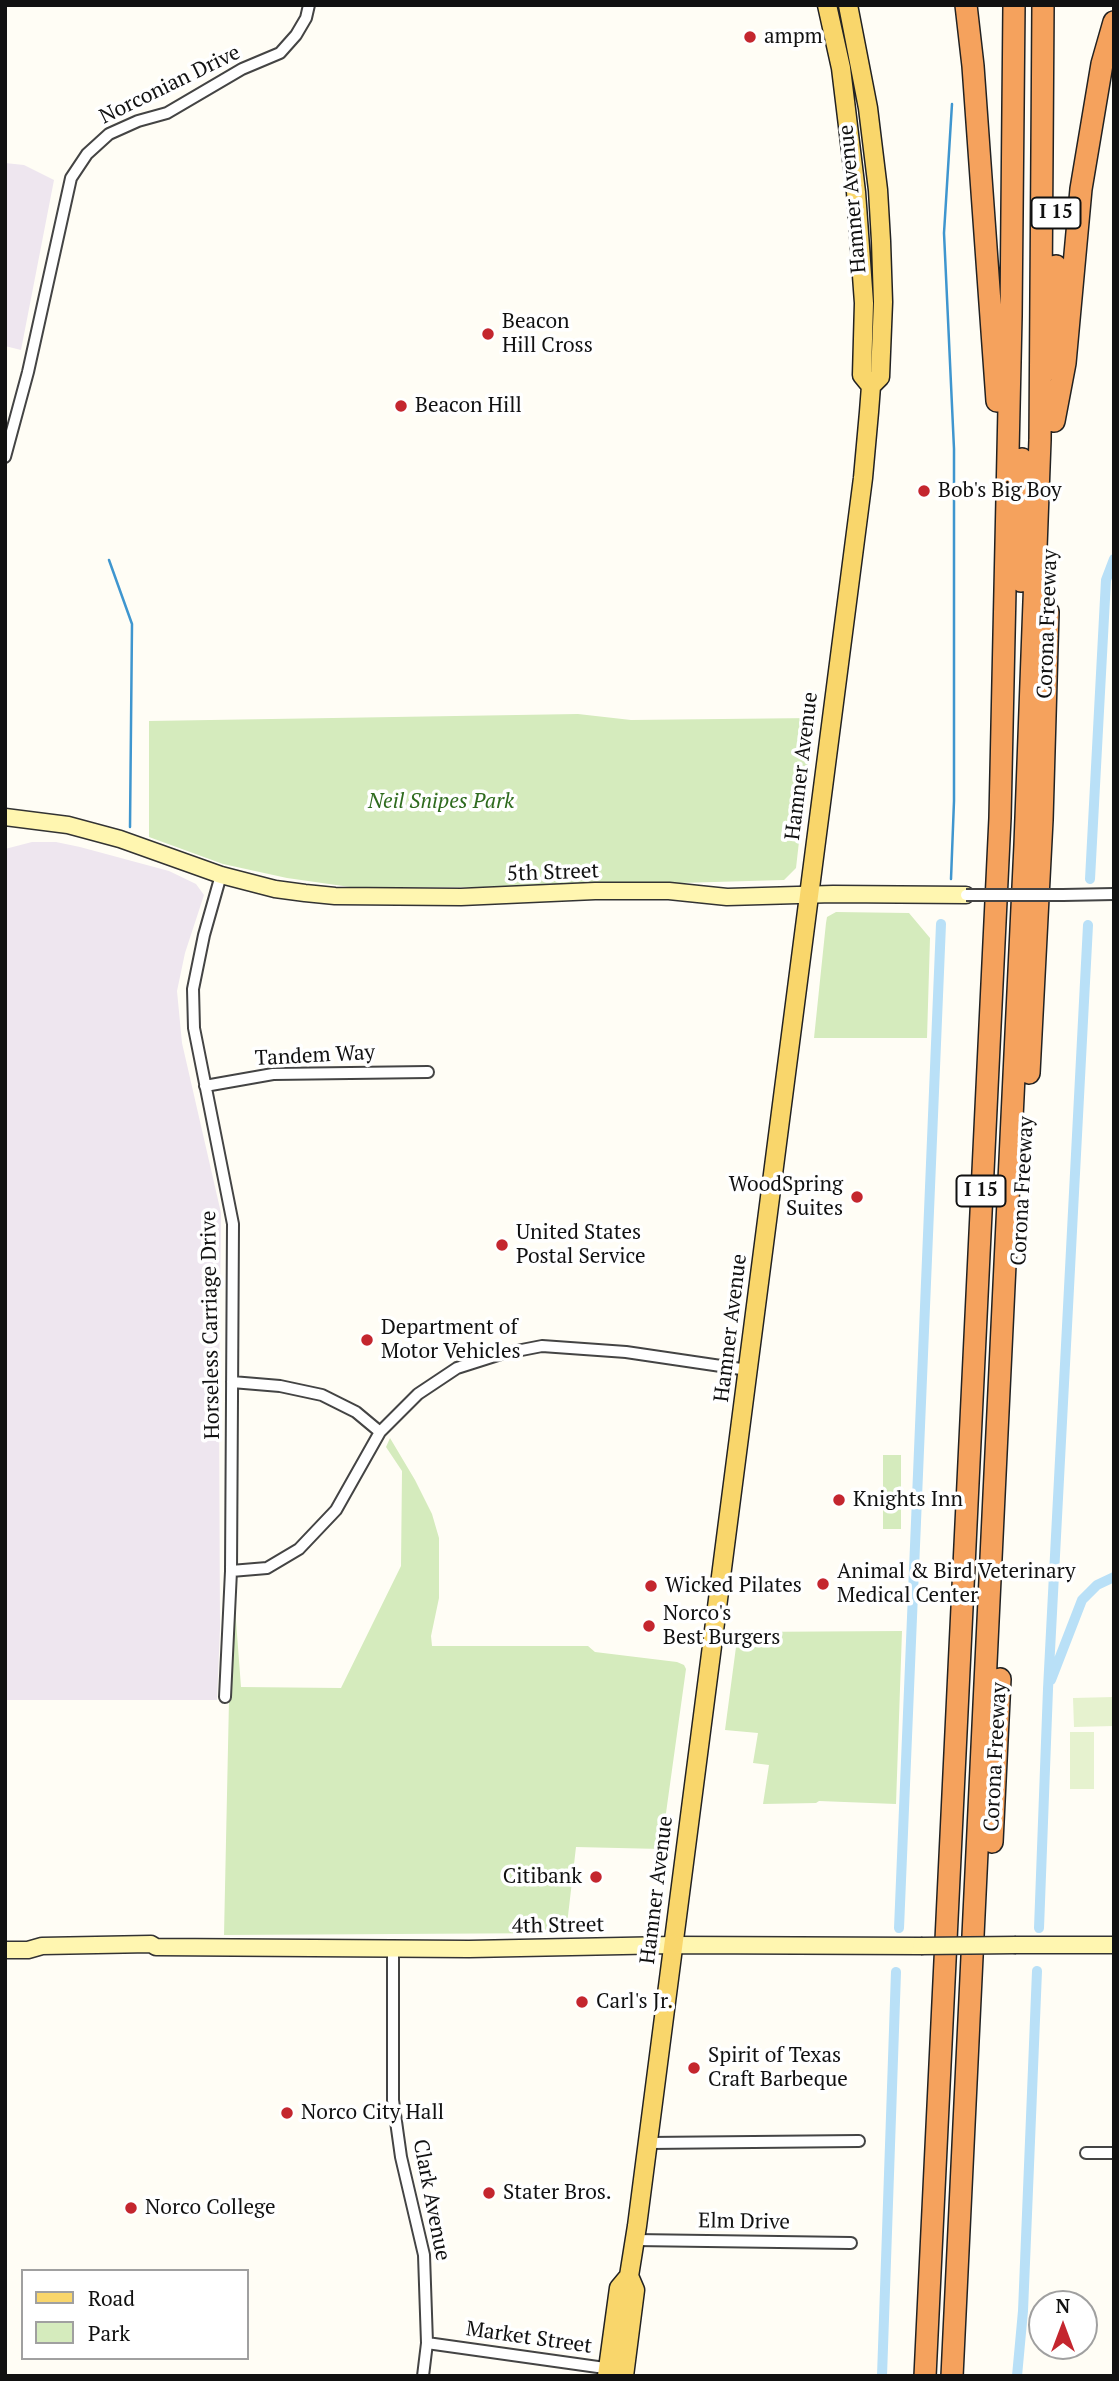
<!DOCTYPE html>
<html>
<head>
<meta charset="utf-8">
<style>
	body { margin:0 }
	#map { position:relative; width:1119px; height:2381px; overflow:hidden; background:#fffdf5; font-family:"PT Serif",serif }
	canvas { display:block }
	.frame { position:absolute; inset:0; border:7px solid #111; pointer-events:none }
	.legend { position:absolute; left:21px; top:2269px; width:228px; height:91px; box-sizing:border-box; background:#fff; border:2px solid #a0a0a0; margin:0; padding:9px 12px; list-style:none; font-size:21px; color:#111 }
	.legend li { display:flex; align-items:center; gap:14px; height:35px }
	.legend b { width:35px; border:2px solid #a0a0a0 }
	.north { position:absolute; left:1028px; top:2290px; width:70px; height:70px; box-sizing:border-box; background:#fff; border:2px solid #a0a0a0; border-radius:50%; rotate:0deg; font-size:19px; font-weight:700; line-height:28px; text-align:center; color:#111 }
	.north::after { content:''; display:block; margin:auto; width:24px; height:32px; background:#c4262e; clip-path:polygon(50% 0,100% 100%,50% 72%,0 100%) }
</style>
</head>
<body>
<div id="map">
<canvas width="1119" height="2381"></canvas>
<div class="frame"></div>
<ul class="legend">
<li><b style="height:9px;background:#f9d66b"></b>Road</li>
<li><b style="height:19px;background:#d5ebbd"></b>Park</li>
</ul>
<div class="north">N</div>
</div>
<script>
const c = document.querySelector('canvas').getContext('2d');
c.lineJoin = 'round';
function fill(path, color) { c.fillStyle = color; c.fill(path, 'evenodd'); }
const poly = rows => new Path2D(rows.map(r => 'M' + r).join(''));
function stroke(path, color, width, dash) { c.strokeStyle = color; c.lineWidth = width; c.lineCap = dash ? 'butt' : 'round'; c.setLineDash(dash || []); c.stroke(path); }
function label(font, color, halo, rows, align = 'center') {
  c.font = font + ' "PT Serif",serif'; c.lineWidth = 7; c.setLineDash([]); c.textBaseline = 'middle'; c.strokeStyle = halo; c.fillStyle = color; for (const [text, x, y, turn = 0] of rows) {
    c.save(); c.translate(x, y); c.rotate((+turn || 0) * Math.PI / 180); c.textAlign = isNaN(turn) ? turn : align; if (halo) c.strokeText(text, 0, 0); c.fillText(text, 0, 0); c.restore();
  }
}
fill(poly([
	[5,163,24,165,54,180,21,350,5,346],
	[32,842,56,842,80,847,169,871,196,884,204,895,185,953,177,991,182,1043,221,1213,219,1396,220,1628,217,1700,5,1700,5,849]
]), '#eee6ef');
fill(poly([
	[578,714,631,720,813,718,796,868,784,880,540,887,350,887,287,878,223,864,149,837,149,721],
	[836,912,909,913,930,938,927,1038,814,1038,826,923,827,917],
	[390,1438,415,1480,432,1514,439,1538,439,1598,431,1636,432,1646,588,1646,595,1652,677,1662,684,1665,686,1669,661,1849,576,1847,566,1933,224,1935,229,1700,231,1699,234,1594,241,1687,341,1688,401,1566,402,1471,386,1447],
	[883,1455,901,1455,901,1529,883,1529],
	[902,1631,896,1804,819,1801,816,1803,763,1804,769,1765,753,1763,758,1733,725,1730,738,1632]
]), '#d5ebbd');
fill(poly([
	[1114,1697,1114,1726,1074,1727,1073,1698],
	[1070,1732,1094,1732,1094,1789,1070,1789]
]), '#e6f2cf');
stroke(poly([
	[109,560,132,624,130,827],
	[951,879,954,801,954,449,944,233,952,104]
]), '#3f96cf', 2.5);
stroke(poly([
	[1090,879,1106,580,1114,559],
	[1051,1680,1082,1600,1097,1585,1114,1577],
	[899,1928,941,924],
	[1039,1928,1048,1689,1088,925],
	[882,2376,896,1972],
	[1017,2376,1023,2311,1037,1971]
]), '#b9e0f7', 10);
const street = poly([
	[5,457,28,372,71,178,87,154,109,134,138,121,167,113,242,69,280,53,296,35,306,18,309,5],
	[221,875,204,935,193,989,194,1028,233,1224,231,1571,225,1697],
	[1063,895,1114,894],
	[205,1086,273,1074,428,1072],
	[232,1382,280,1386,322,1395,356,1412,380,1432],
	[231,1571,267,1568,299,1549,336,1510,380,1432,418,1394,457,1368,501,1354,542,1346,626,1352,748,1370],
	[393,1948,393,2100,401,2157,424,2255,427,2343,423,2376],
	[648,2143,859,2141],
	[1086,2153,1114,2153],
	[635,2240,851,2243],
	[427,2343,612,2369]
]);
const secondary = poly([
	[5,817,68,825,120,839,221,875,275,889,305,893,335,896,461,897,595,891,669,891,727,897,833,894,966,895],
	[1016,1945,1114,1945],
	[5,1950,28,1950,42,1946,151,1944,156,1947,469,1949,673,1945,921,1946]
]);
const primary = poly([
	[848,5,868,108,878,190,881,241,883,302,880,377,871,386],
	[607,2376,619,2288,629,2276,637,2226,863,478,869,412,871,386,862,375,864,303,856,192,841,68,827,5],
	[624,2376,635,2290,629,2276]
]);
const highway = poly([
	[966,5,973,66,997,401],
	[1055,370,1056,266],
	[1054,421,1065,363,1081,189,1102,64,1114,22],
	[1021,581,1022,459],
	[1029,1073,1042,820,1048,612],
	[992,1842,1000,1679],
	[925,2376,1000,818,1011,316,1014,5],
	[952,2376,1025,845,1040,440,1043,5]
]);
stroke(street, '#444', 14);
stroke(secondary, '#333', 19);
stroke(primary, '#222', 21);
stroke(highway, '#222', 24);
stroke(street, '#fff', 10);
stroke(secondary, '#fff6b0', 16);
stroke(primary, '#f9d66b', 18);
stroke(highway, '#f5a25d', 21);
const streetBridge = poly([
	[966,895,1063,895]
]);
const secondaryBridge = poly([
	[921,1946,1016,1945]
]);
stroke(streetBridge, '#444', 14, []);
stroke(secondaryBridge, '#333', 19, []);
stroke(streetBridge, '#fff', 10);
stroke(secondaryBridge, '#fff6b0', 16);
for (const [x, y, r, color] of [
	[750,37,7,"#c4262e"],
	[488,334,7,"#c4262e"],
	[401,406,7,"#c4262e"],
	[924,491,7,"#c4262e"],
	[857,1197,7,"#c4262e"],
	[502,1245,7,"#c4262e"],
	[367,1340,7,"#c4262e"],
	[839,1500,7,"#c4262e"],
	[823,1584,7,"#c4262e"],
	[651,1586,7,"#c4262e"],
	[649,1626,7,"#c4262e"],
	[596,1877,7,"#c4262e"],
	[582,2002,7,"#c4262e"],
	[694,2068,7,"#c4262e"],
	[287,2113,7,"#c4262e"],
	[489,2193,7,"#c4262e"],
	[131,2208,7,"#c4262e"]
]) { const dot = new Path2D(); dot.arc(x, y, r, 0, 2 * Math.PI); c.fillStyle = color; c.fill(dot); stroke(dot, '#fff', 2.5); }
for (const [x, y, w] of [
	[1056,213,49],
	[981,1191,49]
]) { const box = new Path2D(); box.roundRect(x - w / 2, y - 15.5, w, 31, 5); c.fillStyle = '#fff'; c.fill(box); stroke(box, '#111', 2); }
label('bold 19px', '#111', null, [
	["I 15",1056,213],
	["I 15",981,1191]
]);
label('21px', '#111', '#fff', [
	["ampm",764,37],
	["Beacon",502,322],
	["Hill Cross",502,346],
	["Beacon Hill",415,406],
	["Bob's Big Boy",938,491],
	["WoodSpring",843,1185,"right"],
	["Suites",843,1209,"right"],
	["United States",516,1233],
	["Postal Service",516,1257],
	["Department of",381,1328],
	["Motor Vehicles",381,1352],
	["Knights Inn",853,1500],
	["Animal & Bird Veterinary",837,1572],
	["Medical Center",837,1596],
	["Wicked Pilates",665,1586],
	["Norco's",663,1614],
	["Best Burgers",663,1638],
	["Citibank",582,1877,"right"],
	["Carl's Jr.",596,2002],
	["Spirit of Texas",708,2056],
	["Craft Barbeque",708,2080],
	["Norco City Hall",301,2113],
	["Stater Bros.",503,2193],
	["Norco College",145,2208]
], 'left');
label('21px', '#111', '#fff', [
	["Norconian Drive",170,85,-26],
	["Hamner Avenue",853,199,-95],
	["Corona Freeway",1048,624,-88],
	["Hamner Avenue",802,766,-83],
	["5th Street",553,873,-2],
	["Tandem Way",315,1056,-3],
	["Corona Freeway",1023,1191,-87],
	["Horseless Carriage Drive",211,1325,-91],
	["Hamner Avenue",731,1328,-83],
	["Corona Freeway",996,1757,-87],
	["Hamner Avenue",657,1890,-83],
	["4th Street",558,1926,-1],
	["Clark Avenue",431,2200,79],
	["Elm Drive",744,2222,1],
	["Market Street",529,2338,8]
]);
label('italic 21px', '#2f6b1f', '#fff', [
	["Neil Snipes Park",441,802]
]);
</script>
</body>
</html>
